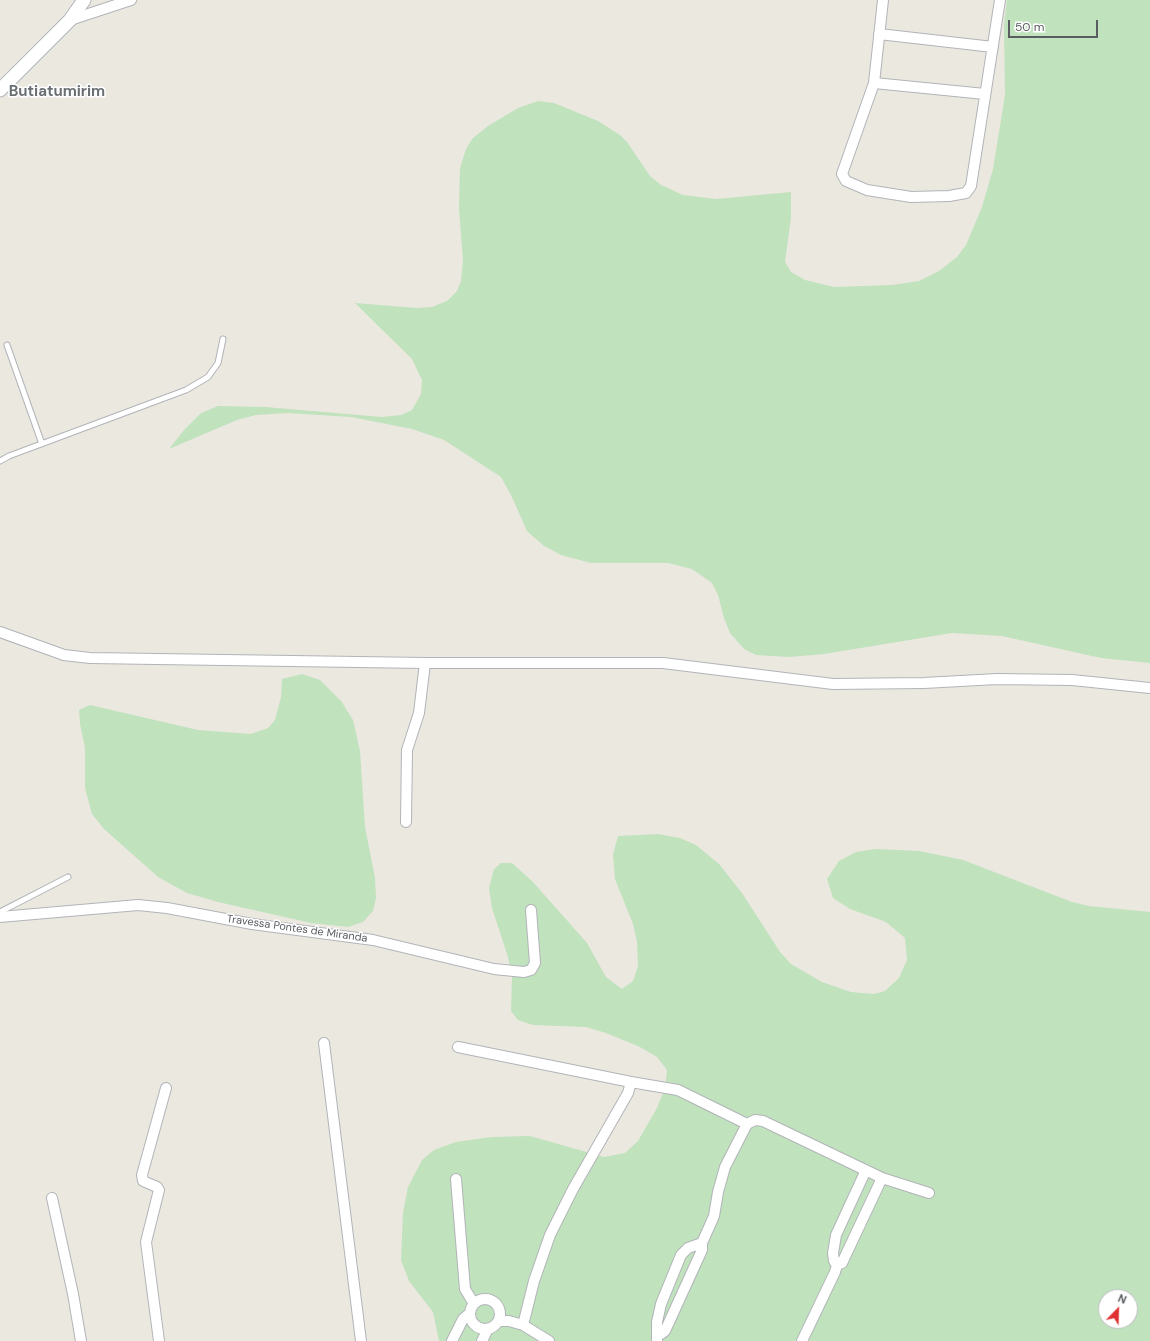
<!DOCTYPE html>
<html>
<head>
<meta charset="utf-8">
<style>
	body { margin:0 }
	#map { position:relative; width:1150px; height:1341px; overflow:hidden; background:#ebe8e0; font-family:"DM Sans",sans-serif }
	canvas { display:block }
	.north { position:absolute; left:1098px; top:1289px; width:40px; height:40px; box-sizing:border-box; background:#fff; border:1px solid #bdbec0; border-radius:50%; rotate:23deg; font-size:11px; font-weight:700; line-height:16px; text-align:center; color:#595d61 }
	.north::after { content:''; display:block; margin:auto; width:14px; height:18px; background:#e03232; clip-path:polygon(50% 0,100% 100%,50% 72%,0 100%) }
	.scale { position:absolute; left:1008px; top:20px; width:90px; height:18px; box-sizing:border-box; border:2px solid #595d61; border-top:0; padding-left:5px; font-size:12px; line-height:14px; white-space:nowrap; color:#595d61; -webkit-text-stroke:3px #fff; paint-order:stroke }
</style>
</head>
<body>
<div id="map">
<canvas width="1150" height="1341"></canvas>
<div class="north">N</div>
<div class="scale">50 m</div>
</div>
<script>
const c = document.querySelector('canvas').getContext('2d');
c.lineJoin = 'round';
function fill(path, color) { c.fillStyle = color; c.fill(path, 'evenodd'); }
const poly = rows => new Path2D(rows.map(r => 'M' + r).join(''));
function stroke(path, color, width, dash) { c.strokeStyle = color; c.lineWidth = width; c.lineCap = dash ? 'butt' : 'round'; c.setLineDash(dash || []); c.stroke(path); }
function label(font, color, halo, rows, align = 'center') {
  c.font = font + ' "DM Sans",sans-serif'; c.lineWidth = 3; c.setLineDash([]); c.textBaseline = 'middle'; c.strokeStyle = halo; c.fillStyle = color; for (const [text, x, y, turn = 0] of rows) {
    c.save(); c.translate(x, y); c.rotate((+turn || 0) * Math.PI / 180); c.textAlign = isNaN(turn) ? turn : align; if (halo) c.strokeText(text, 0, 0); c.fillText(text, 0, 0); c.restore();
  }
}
fill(poly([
	[1007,0,1150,0,1150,663,1101,658,1002,636,952,633,824,654,789,657,756,655,744,649,730,633,724,618,718,595,712,583,692,569,668,563,591,563,561,555,544,546,527,531,511,495,501,477,444,440,412,429,351,417,288,413,256,415,237,420,169,449,184,430,201,413,218,406,265,407,382,417,401,415,412,410,421,394,422,380,412,359,355,303,417,308,432,307,447,301,457,291,461,281,463,260,459,209,460,168,466,149,473,138,488,126,518,108,538,101,554,103,598,121,620,135,627,142,650,176,661,185,683,195,716,199,791,192,791,217,785,262,791,272,805,280,834,287,892,285,919,281,939,271,957,257,966,245,982,207,993,169,1005,95,1004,25],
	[302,674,320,680,341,701,353,720,360,751,365,827,375,878,376,898,373,911,363,922,348,927,311,923,218,902,187,893,158,877,104,829,92,814,85,788,85,748,80,724,79,710,90,705,198,730,251,734,268,728,275,720,281,697,282,679],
	[658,834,680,838,696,845,719,864,742,893,780,952,791,964,822,982,851,992,874,994,885,991,899,978,907,960,905,938,886,922,850,909,833,898,827,879,839,861,856,852,876,849,919,851,963,860,1072,902,1089,906,1150,912,1150,1341,439,1341,433,1312,409,1281,401,1260,403,1213,408,1187,422,1160,434,1150,456,1142,491,1137,530,1136,604,1157,625,1153,638,1141,657,1108,665,1088,667,1070,657,1057,640,1047,606,1033,586,1027,533,1025,518,1020,511,1011,512,977,508,957,492,908,489,888,494,869,501,863,512,863,533,882,587,943,606,977,622,989,633,981,638,966,637,942,633,924,615,879,613,855,618,836],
	[1106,1297,1130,1297,1130,1321,1106,1321]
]), '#c0e2bd');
const service = poly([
	[7,345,42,444],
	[0,461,9,456,186,390,208,377,218,363,223,339],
	[0,912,68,877]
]);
const minor = poly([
	[883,0,874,83,842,174,846,181,867,190,911,197,949,196,966,193,971,186,1000,0],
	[70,20,131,0],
	[879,34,993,47],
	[874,83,985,94],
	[0,632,64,655,90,658,425,663,663,663,833,684,924,683,997,679,1072,680,1150,688],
	[406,822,407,750,419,713,425,663],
	[0,917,138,905,167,908,252,924,373,940,494,969,524,972,531,970,535,963,531,910],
	[324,1043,361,1341],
	[458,1047,631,1082,678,1090,747,1124],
	[456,1179,465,1289,474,1304],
	[52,1198,73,1294,81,1341],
	[837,1265,842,1263,882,1178],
	'470 1314a15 15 0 1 1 30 0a15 15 0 1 1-30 0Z',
	[499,1321,509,1321,523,1325,549,1341],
	[523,1325,534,1281,550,1235,573,1189,628,1093,631,1082],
	[658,1336,665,1331,702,1250,702,1243,714,1216,718,1192,725,1167,747,1124,755,1120,763,1121,882,1178,929,1193],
	[159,1341,146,1242,159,1190,157,1187,143,1181,142,1175,166,1088],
	[452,1341,463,1319,470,1313],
	[482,1341,488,1329],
	[657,1341,657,1322,661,1304,681,1255,688,1248,702,1243],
	[802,1341,835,1272,837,1265,834,1261,833,1253,836,1235,866,1170]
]);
const tertiary = poly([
	[0,90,70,20,84,0]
]);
stroke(service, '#b1b4b8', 7);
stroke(minor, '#b1b4b8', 12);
stroke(tertiary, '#b1b4b8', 15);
stroke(service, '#fff', 5);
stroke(minor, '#fff', 10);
stroke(tertiary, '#fff', 13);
label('11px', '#595d61', '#fff', [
	["Travessa Pontes de Miranda",297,929,8]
]);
label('bold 15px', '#6a6f73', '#fff', [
	["Butiatumirim",57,92]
]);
</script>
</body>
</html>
